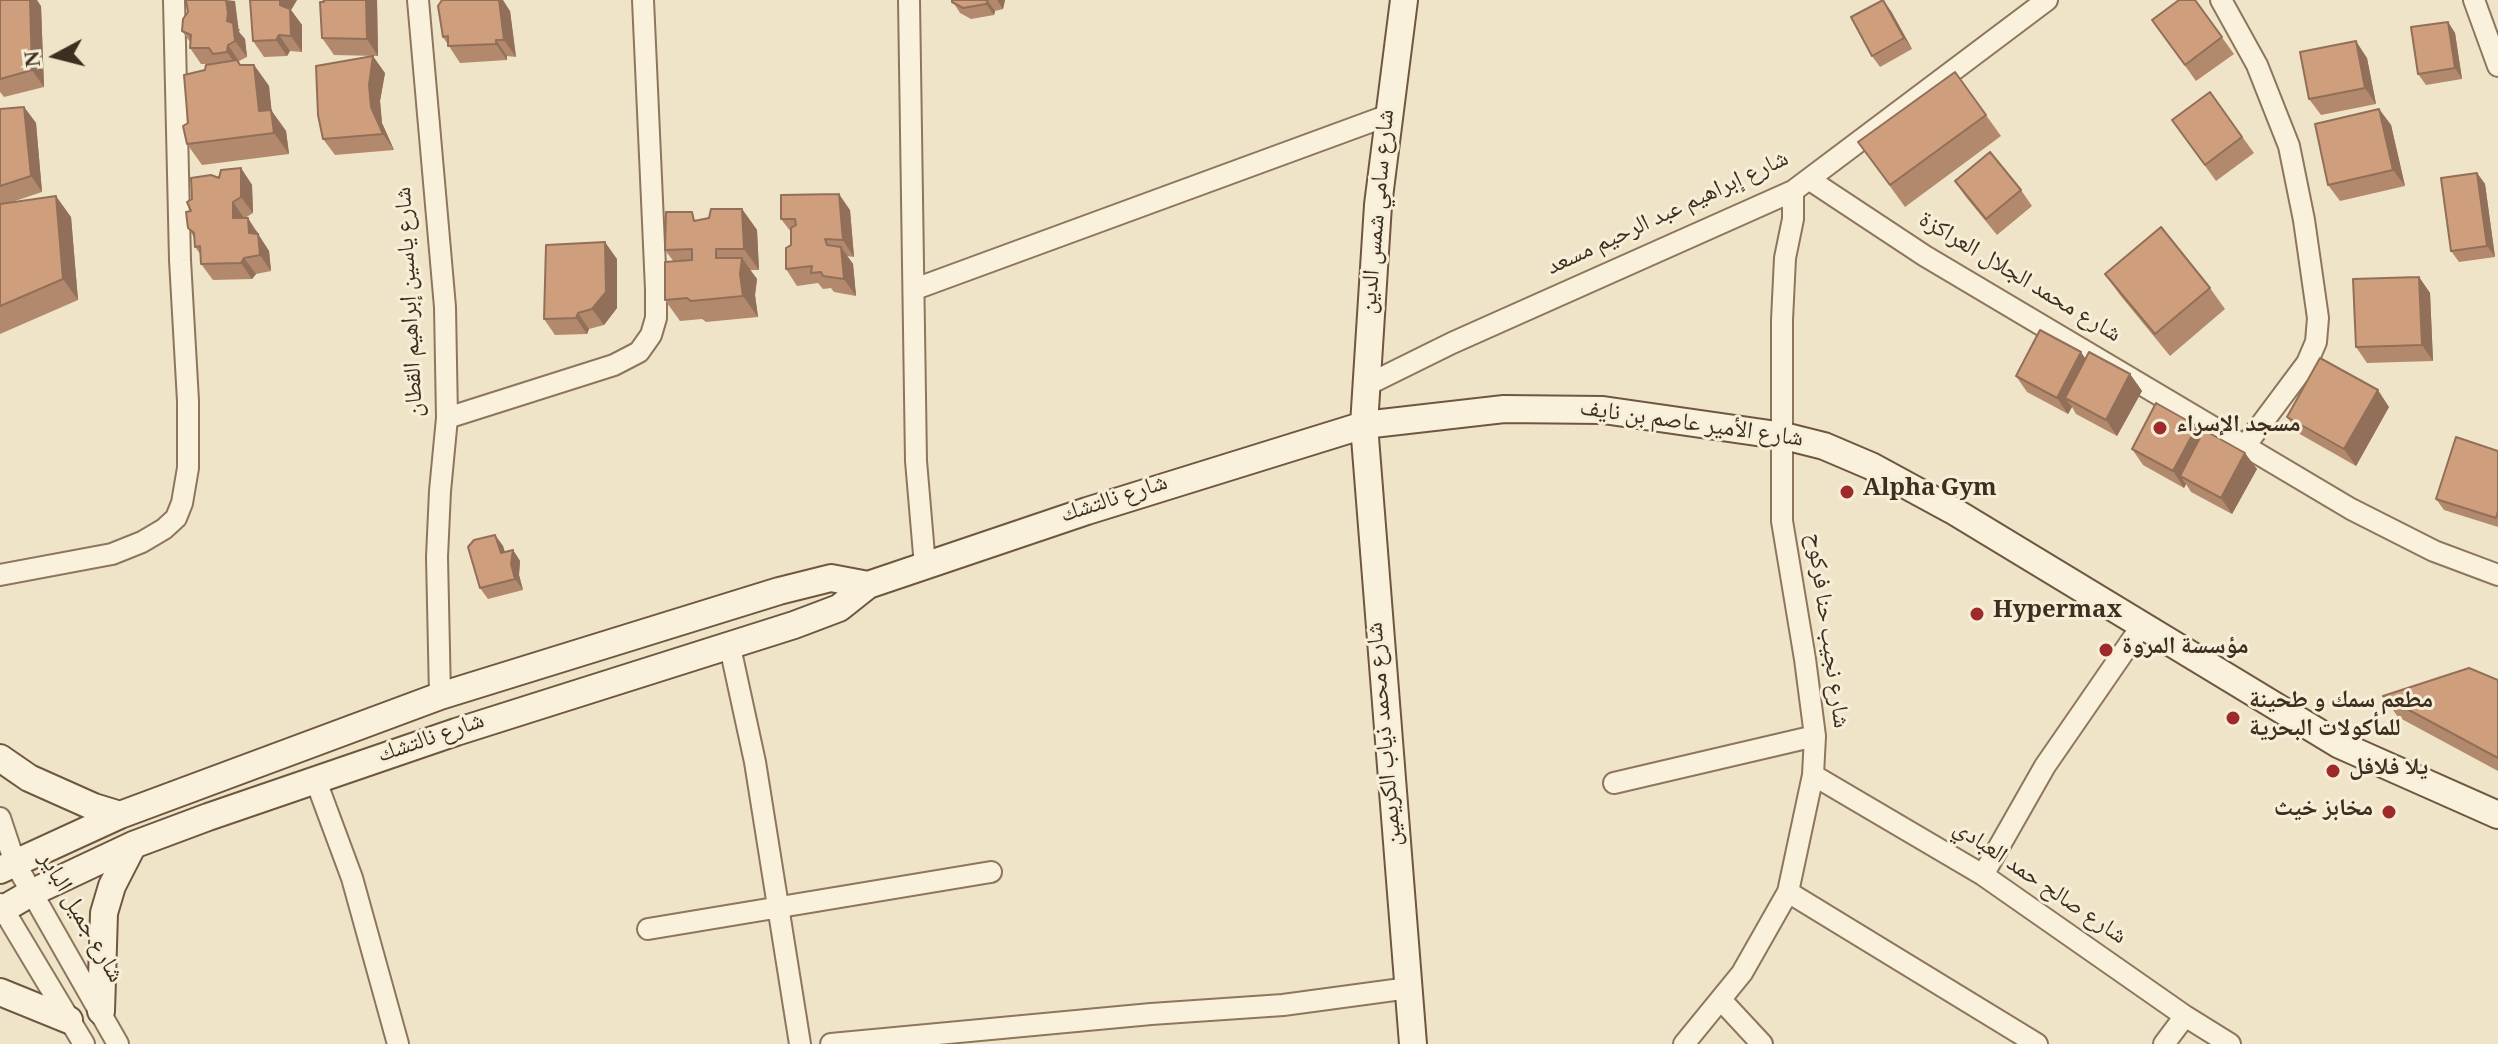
<!DOCTYPE html>
<html>
<head>
<meta charset="utf-8">
<style>
	body { margin:0 }
	#map { position:relative; width:2498px; height:1044px; overflow:hidden; background:#f0e4c8; font-family:Georgia,serif }
	canvas { display:block }
	.north { position:absolute; left:16px; top:16px; width:80px; height:80px; -webkit-text-stroke:6px #f7eed8; paint-order:stroke; rotate:263deg; font-size:22px; font-weight:700; line-height:32px; text-align:center; color:#3d2e20 }
	.north::after { content:''; display:block; margin:auto; width:28px; height:36px; background:#3d2e20; clip-path:polygon(50% 0,100% 100%,50% 72%,0 100%) }
</style>
</head>
<body>
<div id="map">
<canvas width="2498" height="1044"></canvas>
<div class="north">N</div>
</div>
<script>
const c = document.querySelector('canvas').getContext('2d');
c.lineJoin = 'round';
const poly = rows => new Path2D(rows.map(r => 'M' + r).join(''));
function stroke(path, color, width, dash) { c.strokeStyle = color; c.lineWidth = width; c.lineCap = dash ? 'butt' : 'round'; c.setLineDash(dash || []); c.stroke(path); }
function fill(path, color) { c.fillStyle = color; c.fill(path, 'evenodd'); }
function label(font, color, halo, rows, align = 'center') {
  c.font = font + ' Georgia,"Noto Naskh Arabic",serif'; c.lineWidth = 6; c.setLineDash([]); c.textBaseline = 'middle'; c.strokeStyle = halo; c.fillStyle = color; for (const [text, x, y, turn = 0] of rows) {
    c.save(); c.translate(x, y); c.rotate((+turn || 0) * Math.PI / 180); c.textAlign = isNaN(turn) ? turn : align; if (halo) c.strokeText(text, 0, 0); c.fillText(text, 0, 0); c.restore();
  }
}
const street = poly([
	[418,0,445,307,447,418,440,491,437,557,440,696],
	[909,0,916,461,925,566],
	[2221,0,2257,65,2289,146,2304,220,2318,318,2316,342,2307,363,2245,446],
	[2474,0,2498,66],
	[1810,180,1925,256,2351,509,2434,551,2498,575],
	[915,289,1389,115],
	[1367,385,1452,343,1793,191,2047,0],
	[447,418,614,365,639,352,651,335,656,318,656,289,643,0],
	[0,575,112,554,142,542,164,529,176,518,182,503,188,468,188,401,180,260,174,0],
	[730,647,755,762,800,1044],
	[1813,775,1983,875,2185,1016,2230,1044],
	[316,781,352,878,398,1044],
	[1614,783,1815,736],
	[0,818,15,863,118,1044],
	[1983,875,2045,766,2143,624],
	[1788,892,2037,1044],
	[0,904,84,1044],
	[648,929,991,872],
	[1722,1001,1762,1044],
	[831,1044,1151,1014,1283,1005,1409,988],
	[1684,1044,1742,973,1788,892,1813,775,1815,736,1805,659,1782,521,1782,320,1785,258,1793,219,1793,191],
	[2164,1044,2185,1016]
]);
const secondary = poly([
	[1404,0,1378,205,1364,425,1413,1044],
	[0,758,29,778,94,807,120,815],
	[0,870,120,815,440,696,779,591,831,578,868,585],
	[0,911,31,893,133,845,208,817,456,732,794,625,839,608,868,585,1087,511,1364,425,1504,409,1603,410,1784,436,1824,446,1871,466,1952,510,2338,744,2498,815],
	[0,992,69,1020],
	[101,1011,104,913,112,886,133,845]
]);
stroke(street, '#8d765c', 24);
stroke(secondary, '#6f573f', 30);
stroke(street, '#faf1dc', 20);
stroke(secondary, '#faf1dc', 26);
fill(poly([
	[0,0,41,6,44,87,4,97,0,92],
	[250,0,297,0,291,10,302,25,302,52,290,51,287,56,264,57,253,41],
	[322,0,377,0,378,56,334,55,322,38,324,2],
	[952,0,1005,0,1003,9,995,11,994,15,971,19,960,13],
	[2195,0,2234,54,2196,81,2152,20],
	[510,11,516,57,507,56,507,60,460,63,443,37],
	[1891,11,1912,49,1880,67,1872,56],
	[2448,22,2455,33,2462,79,2426,85,2418,74],
	[240,29,239,32,245,39,247,57,239,61,239,63,240,65,254,65,269,86,271,110,286,131,289,154,202,165,187,144,188,123,205,70,208,64,201,64,190,48,190,42,182,31],
	[2367,58,2376,104,2321,115,2309,99],
	[1955,72,2001,136,1905,207,1858,142],
	[385,73,380,101,382,123,394,150,335,155,323,139],
	[2210,92,2254,153,2216,181,2172,120],
	[24,107,36,123,42,192,12,202,71,217,78,300,0,334,0,109],
	[2379,109,2391,125,2405,186,2340,201,2328,185],
	[241,168,252,185,253,213,245,218,259,234,259,236,269,251,271,271,256,274,252,279,213,280,201,264,201,255,195,247,194,237,188,228,192,199,219,178],
	[2477,173,2485,184,2495,257,2459,262,2451,251],
	[1955,181,2021,190,2032,206,1997,235,1966,197],
	[742,209,757,230,759,270,750,270,757,279,755,295,758,317,706,322,702,319,680,321,665,300,674,262,665,250,698,220],
	[850,210,854,257,847,256,853,264,856,296,834,292,831,288,823,289,818,283,797,286,786,269,791,245,791,232,781,219],
	[617,259,617,308,604,325,589,329,587,334,555,335,544,319],
	[2105,274,2210,288,2225,309,2170,356,2120,295],
	[2419,277,2430,293,2433,361,2367,363,2356,347],
	[2086,359,2130,374,2142,391,2117,436,2076,414,2072,407,2068,414,2027,392,2016,376],
	[2389,407,2356,466,2298,433,2287,417],
	[2202,433,2257,469,2232,514,2191,492,2186,484,2184,488,2143,465,2132,449],
	[2498,451,2498,527,2444,510,2436,499],
	[495,535,503,546,505,552,513,550,520,561,519,575,523,590,488,599,480,588],
	[2498,680,2498,771,2398,717,2383,696]
]), '#b2896c');
fill(poly([
	[30,0,37,0,41,6,44,87,32,70],
	[226,0,235,1,239,32,245,39,247,57,235,41,227,21],
	[280,0,297,0,291,10,302,25,302,52,291,36,280,5],
	[366,0,377,0,378,56,367,39],
	[499,0,503,0,510,11,516,57,504,40],
	[987,0,995,11,994,15,986,4],
	[997,0,1005,0,1003,9],
	[1883,0,1891,11,1912,49,1904,38],
	[2448,22,2455,33,2462,79,2455,68],
	[279,35,290,51,287,56,276,40],
	[496,40,507,56,507,60,496,44],
	[2356,41,2367,58,2376,104,2365,88],
	[228,45,239,61,238,68,227,52],
	[373,56,385,73,380,101,382,123,394,150,383,134,371,107,369,85],
	[254,65,269,86,274,132,259,111],
	[24,107,36,123,42,192,31,176],
	[2379,109,2391,125,2405,186,2393,170],
	[271,110,286,131,289,154,274,133],
	[241,168,252,185,253,213,241,197],
	[2477,173,2485,184,2495,257,2487,246],
	[839,194,850,210,854,257,843,240],
	[56,196,71,217,78,300,63,279],
	[233,202,244,218,233,218],
	[742,209,757,230,759,270,744,249],
	[248,218,269,251,271,271,260,255,249,233],
	[605,242,617,259,617,308,604,325,592,309],
	[841,247,853,264,856,296,844,279],
	[244,258,256,274,252,279,241,263],
	[742,258,757,279,755,295,758,317,743,296,740,274],
	[2419,277,2430,293,2433,361,2422,345],
	[578,313,589,329,587,334,576,318],
	[2081,352,2092,368,2065,398,2072,407,2068,414,2057,398],
	[2130,374,2142,391,2117,436,2106,420],
	[2378,390,2389,407,2356,466,2344,449],
	[2197,426,2208,442,2180,476,2186,484,2184,488,2173,471],
	[2245,453,2257,469,2232,514,2221,498],
	[495,535,503,546,508,564,501,553],
	[513,550,520,561,519,575,523,590,515,579,511,564]
]), '#916f58');
const building = poly([
	[0,0,30,0,32,70,0,79,0,0],
	[186,0,226,0,228,13,227,21,233,23,235,41,228,45,227,52,213,54,209,48,190,48,191,35,182,31,183,19,188,12,186,0],
	[250,0,280,0,280,5,290,9,291,36,279,35,276,40,253,41,250,0],
	[324,0,366,0,367,39,322,38,320,2,324,2,324,0],
	[442,0,499,0,504,40,496,40,496,44,448,46,448,36,443,37,438,6,442,0],
	[952,0,988,0,986,4,963,8,952,2,952,0],
	[1883,0,1904,38,1872,56,1851,17,1883,0],
	[2179,0,2195,0,2222,37,2185,65,2152,20,2179,0],
	[2448,22,2455,68,2418,74,2411,27,2448,22],
	[2356,41,2365,88,2309,99,2300,52,2356,41],
	[373,56,369,85,371,107,383,134,323,139,318,115,316,66,373,56],
	[237,60,240,65,254,65,259,111,271,110,274,133,187,144,183,126,188,123,184,75,205,70,206,65,237,60],
	[1955,72,1986,115,1890,185,1858,142,1955,72],
	[2210,92,2242,137,2205,165,2172,120,2210,92],
	[24,107,31,176,0,186,0,109,24,107],
	[2379,109,2393,170,2328,185,2315,124,2379,109],
	[1990,152,2021,190,1986,219,1955,181,1990,152],
	[241,168,241,197,233,202,233,218,248,218,249,233,258,234,260,255,244,258,241,263,201,264,200,246,195,247,194,233,188,228,186,212,191,211,187,202,192,199,191,178,211,175,219,178,221,170,241,168],
	[2477,173,2487,246,2451,251,2441,178,2477,173],
	[839,194,843,240,825,239,827,245,841,247,844,279,823,276,821,272,811,273,812,266,786,269,786,248,791,245,791,228,796,225,795,219,781,219,781,195,839,194],
	[56,196,63,279,0,306,0,204,56,196],
	[711,209,742,209,744,249,716,249,716,258,742,258,740,274,743,296,691,301,687,298,665,300,665,262,692,260,692,249,665,250,666,212,692,212,694,221,709,218,711,209],
	[2161,227,2210,288,2155,334,2105,274,2161,227],
	[605,242,606,292,592,309,578,313,576,318,544,319,546,245,605,242],
	[2419,277,2422,345,2356,347,2353,279,2419,277],
	[2040,330,2081,352,2057,398,2016,376,2040,330],
	[2089,352,2130,374,2106,420,2065,398,2089,352],
	[2320,358,2378,390,2344,449,2287,417,2320,358],
	[2156,403,2197,426,2173,471,2132,449,2156,403],
	[2204,430,2245,453,2221,498,2180,476,2204,430],
	[2456,437,2498,451,2498,511,2496,518,2436,499,2456,437],
	[495,535,501,553,513,550,511,564,515,579,480,588,468,547,474,540,495,535],
	[2469,668,2498,680,2498,758,2383,696,2469,668]
]);
fill(building, '#cf9f7d');
stroke(building, '#916f58', 2);
for (const [x, y, r, color] of [
	[2160,428,8,"#9e2a2b"],
	[1847,492,8,"#9e2a2b"],
	[1977,614,8,"#9e2a2b"],
	[2106,650,8,"#9e2a2b"],
	[2233,718,8,"#9e2a2b"],
	[2333,771,8,"#9e2a2b"],
	[2389,812,8,"#9e2a2b"]
]) { const dot = new Path2D(); dot.arc(x, y, r, 0, 2 * Math.PI); c.fillStyle = color; c.fill(dot); stroke(dot, '#f7eed8', 3); }
label('24px', '#3d2e20', '#f7eed8', [
	["شارع سامي شمس الدين",1381,212,-85],
	["شارع إبراهيم عبد الرحيم مسعد",1669,216,-25],
	["شارع محمد الجلال العراكزة",2018,280,31],
	["شارع ياسين إبراهيم القطان",413,302,-93],
	["شارع الأمير عاصم بن نايف",1691,427,8],
	["شارع نالتشك",1115,502,-18],
	["شارع نجيب حنا فركوح",1824,631,82],
	["شارع محمد ذياب الكريمين",1388,734,-95],
	["شارع نالتشك",432,741,-19],
	["شارع صالح حمد العبادي",2038,885,34],
	["شارع جميل الباير",78,919,60]
]);
label('bold 24px', '#3d2e20', '#f7eed8', [
	["مسجد الإسراء",2176,428],
	["Alpha Gym",1863,492],
	["Hypermax",1993,614],
	["مؤسسة المروة",2122,650],
	["مطعم سمك و طحينة",2249,704],
	["للمأكولات البحرية",2249,732],
	["يلا فلافل",2349,771],
	["مخابز خيث",2373,812,"right"]
], 'left');
</script>
</body>
</html>
